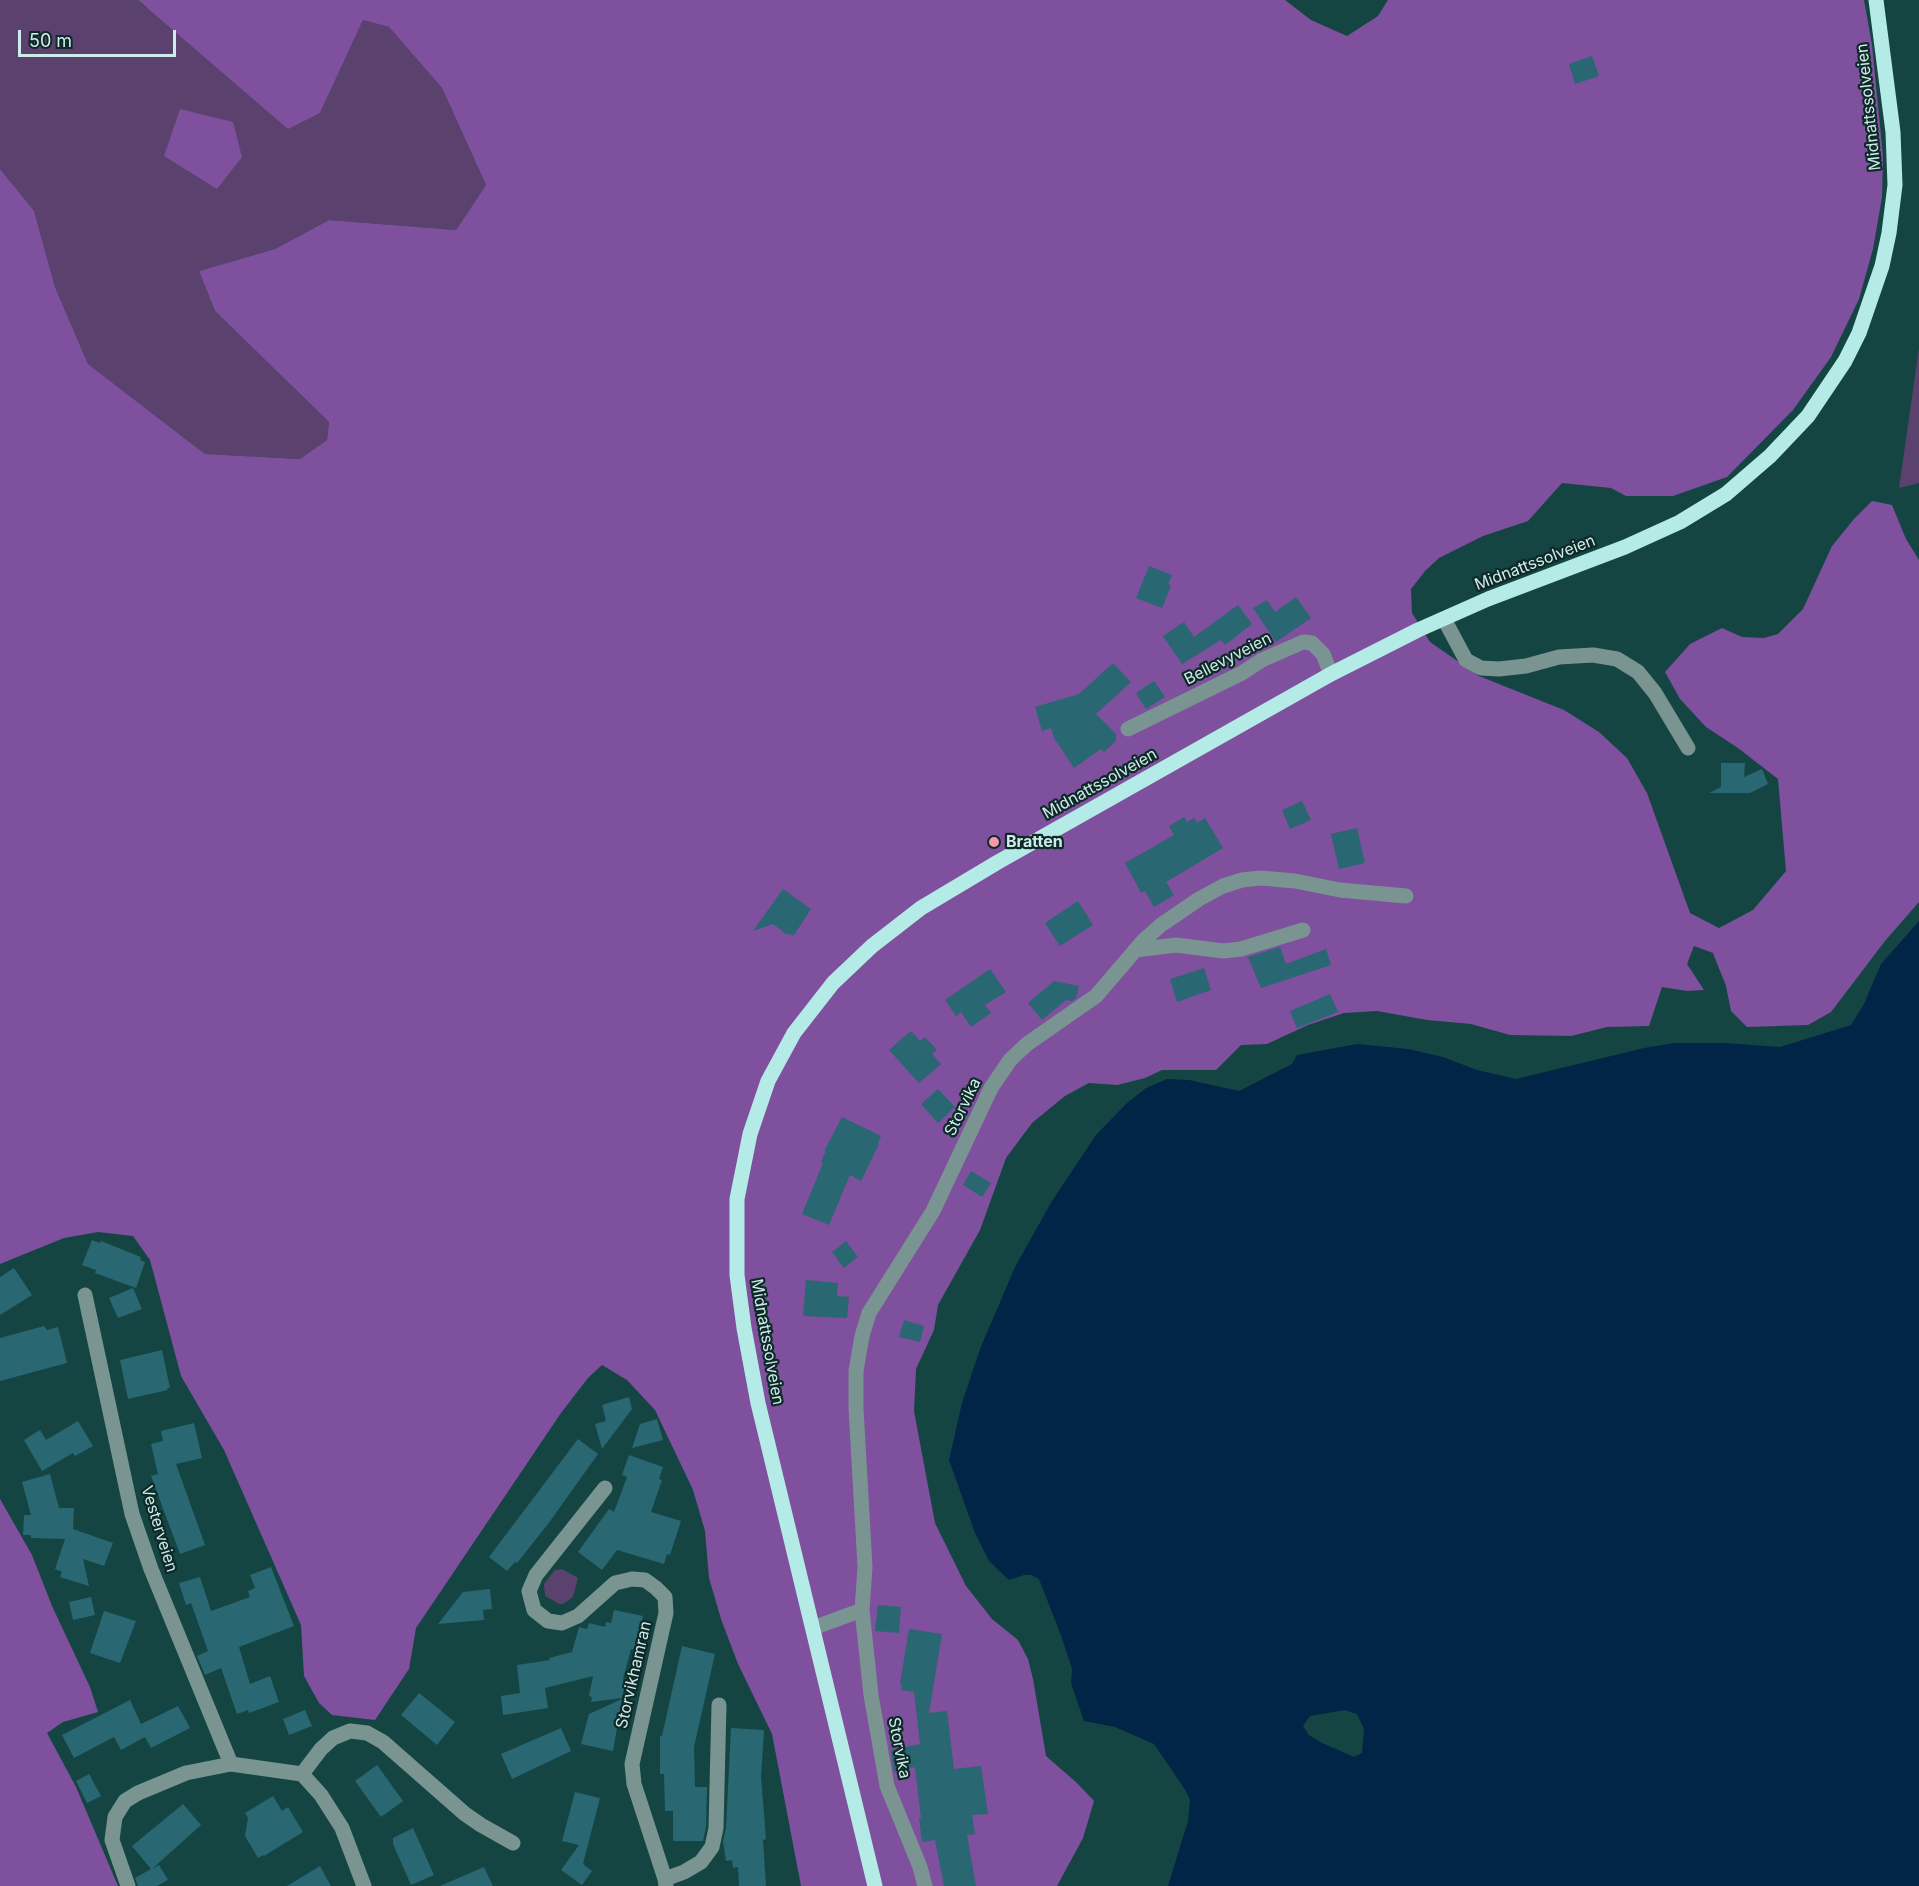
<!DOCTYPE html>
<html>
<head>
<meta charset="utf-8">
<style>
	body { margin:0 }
	#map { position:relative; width:1919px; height:1886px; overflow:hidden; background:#144543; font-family:Inter,sans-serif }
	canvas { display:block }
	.scale { position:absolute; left:18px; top:30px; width:158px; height:27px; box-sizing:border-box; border:3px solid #ceedea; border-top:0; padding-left:8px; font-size:18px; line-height:21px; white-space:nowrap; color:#ceedea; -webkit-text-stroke:4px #0e2927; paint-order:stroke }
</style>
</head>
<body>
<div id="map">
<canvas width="1919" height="1886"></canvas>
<div class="scale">50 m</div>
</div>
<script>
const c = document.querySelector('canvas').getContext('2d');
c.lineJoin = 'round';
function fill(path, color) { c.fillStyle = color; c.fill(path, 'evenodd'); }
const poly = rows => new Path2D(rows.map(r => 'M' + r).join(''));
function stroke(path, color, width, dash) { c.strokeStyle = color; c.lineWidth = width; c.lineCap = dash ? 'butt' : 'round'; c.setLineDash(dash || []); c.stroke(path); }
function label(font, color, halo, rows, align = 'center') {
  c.font = font + ' Inter,sans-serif'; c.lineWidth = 4.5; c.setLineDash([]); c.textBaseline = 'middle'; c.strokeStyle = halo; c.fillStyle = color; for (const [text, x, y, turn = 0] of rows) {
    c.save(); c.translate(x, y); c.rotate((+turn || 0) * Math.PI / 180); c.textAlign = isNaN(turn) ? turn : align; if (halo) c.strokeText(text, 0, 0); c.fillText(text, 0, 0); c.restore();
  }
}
fill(poly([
	[0,0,138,0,144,6,320,113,363,20,389,27,442,88,486,185,456,230,329,220,275,249,199,271,215,311,329,422,327,440,300,459,205,454,88,364,55,287,34,212,0,169],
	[1919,348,1919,483,1899,488],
	[562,1569,578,1578,573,1597,563,1604,559,1604,545,1596,544,1584,555,1570]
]), '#5b426e');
fill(poly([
	[138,0,1285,0,1311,20,1347,36,1378,16,1388,0,1864,0,1872,45,1883,156,1882,197,1873,249,1859,299,1831,357,1793,410,1727,477,1673,496,1626,496,1611,488,1562,483,1528,521,1483,536,1439,558,1425,571,1411,589,1412,613,1430,642,1479,676,1564,710,1599,732,1627,758,1647,793,1690,913,1719,928,1753,910,1786,871,1778,779,1738,748,1706,727,1680,699,1665,672,1690,644,1722,628,1742,637,1764,638,1778,634,1803,609,1832,546,1854,519,1872,501,1892,505,1906,539,1919,560,1919,902,1885,941,1831,1012,1808,1025,1747,1027,1731,1011,1726,986,1713,953,1694,946,1687,964,1704,990,1687,991,1662,987,1649,1026,1607,1027,1571,1036,1510,1035,1471,1024,1427,1020,1377,1011,1344,1013,1308,1025,1267,1044,1241,1045,1216,1070,1162,1070,1145,1078,1117,1085,1089,1083,1065,1096,1032,1123,1006,1158,980,1230,938,1305,934,1330,916,1369,914,1411,935,1523,966,1586,992,1619,1018,1640,1028,1659,1033,1679,1046,1756,1077,1783,1094,1801,1083,1838,1057,1886,801,1886,772,1734,738,1664,721,1619,709,1578,705,1531,693,1490,655,1410,627,1380,602,1365,588,1378,561,1413,416,1628,409,1669,375,1720,332,1715,319,1703,304,1676,301,1625,224,1450,181,1376,150,1260,133,1236,98,1232,64,1238,0,1264,0,169,34,211,55,287,88,364,205,454,300,459,327,440,329,422,215,311,199,271,275,249,329,220,456,230,486,185,442,88,389,27,363,20,320,113,288,129],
	[180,109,233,122,242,157,217,189,164,156],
	[0,1499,32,1555,52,1606,90,1687,98,1712,63,1722,47,1733,76,1787,118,1886,0,1886]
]), '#7e509e');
fill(poly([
	[1919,921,1919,1886,1168,1886,1188,1821,1190,1800,1186,1791,1154,1744,1115,1727,1084,1721,1071,1683,1072,1669,1062,1638,1039,1579,1031,1575,1024,1575,1009,1580,989,1561,975,1533,949,1460,962,1403,980,1349,1015,1267,1052,1201,1096,1135,1126,1104,1146,1088,1167,1079,1189,1080,1239,1091,1292,1064,1297,1055,1357,1044,1408,1049,1443,1057,1477,1070,1516,1079,1644,1048,1675,1043,1724,1043,1780,1047,1851,1025,1864,1004,1881,964],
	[1345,1710,1357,1714,1364,1729,1362,1753,1354,1757,1322,1743,1309,1735,1303,1726,1310,1716]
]), '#002547');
fill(poly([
	[1592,56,1599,76,1575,84,1569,64],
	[1149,566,1172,575,1168,584,1171,586,1162,608,1136,598],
	[1296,597,1311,618,1276,642,1253,608,1267,600,1275,612],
	[1238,605,1252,624,1225,645,1221,640,1182,664,1163,636,1184,622,1194,637],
	[1113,663,1131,682,1096,714,1116,734,1116,741,1104,752,1101,749,1074,768,1054,738,1051,728,1042,731,1035,707,1079,694],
	[1154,681,1165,697,1146,709,1136,693],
	[1721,763,1745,763,1744,777,1762,769,1768,784,1750,793,1709,793,1721,787],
	[1302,801,1311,820,1290,829,1282,810],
	[1184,817,1187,822,1194,818,1197,823,1205,818,1223,848,1166,882,1174,895,1154,907,1145,891,1141,893,1125,863,1174,835,1169,826],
	[1357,828,1365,863,1339,869,1331,834],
	[783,889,811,909,794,935,786,934,773,924,753,931],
	[1078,901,1093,925,1060,946,1045,923],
	[1280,947,1286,964,1326,949,1331,965,1261,988,1248,957],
	[1204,968,1211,990,1177,1002,1170,979],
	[990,969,1006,992,985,1005,991,1013,971,1027,961,1012,956,1016,945,1000],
	[1054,981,1079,986,1076,998,1072,1001,1066,1000,1042,1020,1028,1003],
	[1330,994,1338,1012,1297,1028,1290,1011],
	[911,1031,920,1041,925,1037,937,1050,932,1054,941,1064,919,1083,889,1050],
	[938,1089,955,1107,938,1123,921,1104],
	[842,1117,881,1136,878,1143,879,1144,861,1181,850,1175,829,1225,802,1214,823,1163,821,1162,826,1151,824,1151],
	[971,1171,991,1183,982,1197,963,1185],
	[92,1240,100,1243,101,1241,141,1257,140,1260,145,1262,136,1288,95,1273,96,1270,82,1265],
	[846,1241,858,1257,844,1268,832,1252],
	[14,1268,32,1295,0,1315,0,1277],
	[806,1280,838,1283,837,1296,849,1297,847,1318,803,1316],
	[133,1288,142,1309,118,1318,109,1298],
	[904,1320,924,1326,920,1342,899,1337],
	[44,1326,47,1330,58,1327,67,1363,0,1381,0,1338],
	[162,1350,170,1388,167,1388,168,1390,128,1399,120,1360],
	[629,1397,632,1409,602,1449,595,1424,606,1421,602,1405],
	[657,1419,663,1440,632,1448,640,1424],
	[78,1421,93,1446,75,1456,73,1453,42,1471,24,1440,40,1430,46,1440],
	[194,1423,202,1458,176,1464,205,1545,180,1554,151,1476,158,1474,151,1444,163,1441,161,1431],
	[578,1439,598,1454,548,1524,517,1563,515,1562,507,1571,489,1557],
	[629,1455,663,1467,659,1479,662,1480,651,1512,681,1521,670,1555,667,1554,664,1564,617,1550,602,1570,578,1552,609,1509,614,1512,627,1477,622,1475],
	[50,1474,59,1508,74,1508,73,1529,113,1543,104,1566,83,1559,89,1586,60,1577,62,1572,55,1569,65,1539,31,1538,31,1535,23,1535,24,1515,31,1515,22,1482],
	[271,1567,294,1626,239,1647,250,1684,270,1676,279,1702,249,1713,248,1710,237,1714,221,1668,205,1675,197,1656,208,1651,191,1603,186,1605,179,1583,200,1577,211,1611,250,1597,248,1591,255,1588,250,1575],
	[490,1589,492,1609,483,1610,484,1620,438,1624,463,1592],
	[91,1597,95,1615,73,1620,69,1602],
	[878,1605,901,1607,899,1633,875,1631],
	[614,1610,643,1616,636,1650,631,1649,623,1679,625,1680,625,1684,622,1698,591,1702,592,1697,589,1696,593,1676,545,1688,548,1708,503,1715,501,1696,520,1693,517,1665,550,1660,549,1658,572,1652,579,1627,587,1629,589,1623,605,1627,606,1622,611,1623],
	[104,1611,136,1621,120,1663,90,1653],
	[909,1629,942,1634,929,1713,947,1711,954,1769,981,1766,988,1814,972,1815,975,1834,967,1835,976,1886,944,1886,935,1840,922,1842,919,1818,921,1818,915,1767,894,1772,891,1750,920,1744,914,1692,901,1690,902,1685,900,1684],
	[682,1646,715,1654,694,1747,695,1787,707,1787,706,1827,703,1841,673,1841,673,1811,665,1811,664,1774,660,1774,660,1736,662,1736],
	[419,1693,455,1722,437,1745,401,1715],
	[622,1699,613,1751,581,1744,589,1714],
	[130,1700,141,1724,178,1706,190,1728,151,1748,145,1737,121,1750,114,1737,74,1758,62,1735],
	[305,1710,312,1726,289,1735,283,1719],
	[561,1728,571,1751,512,1779,501,1754],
	[731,1728,764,1730,761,1777,766,1839,763,1840,766,1886,739,1886,738,1867,733,1868,732,1860,726,1861,723,1841,726,1828],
	[377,1765,403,1801,381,1817,355,1781],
	[89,1774,101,1796,87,1803,76,1781],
	[575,1792,600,1798,583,1864,592,1871,582,1885,561,1870,579,1845,562,1841],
	[273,1796,282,1811,288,1807,303,1832,264,1856,263,1855,258,1858,245,1836,248,1818,245,1813],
	[183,1804,201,1825,152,1869,159,1865,168,1880,157,1886,138,1886,135,1878,151,1869,132,1846],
	[413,1828,434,1875,411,1885,393,1844,393,1838],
	[320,1866,331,1886,287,1886],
	[484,1867,493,1886,440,1886]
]), '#296772');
stroke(poly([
	[1444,619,1466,660,1481,668,1499,669,1526,666,1559,657,1593,655,1617,659,1638,672,1655,693,1688,748],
	[1128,729,1242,673,1262,660,1303,642,1312,643,1323,654,1331,674],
	[1135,950,1176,945,1223,951,1241,949,1303,930],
	[85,1295,132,1514,151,1569,231,1764],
	[605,1488,536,1575,529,1591,534,1610,548,1621,562,1623,578,1616,615,1583,632,1579,645,1580,656,1588,665,1597,666,1613,632,1764,634,1784,665,1879,666,1886],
	[862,1610,871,1695,887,1786,920,1867,925,1886],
	[813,1628,862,1610,865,1567,856,1408,856,1371,862,1336,869,1313,933,1211,991,1088,1010,1060,1027,1044,1096,996,1144,940,1161,925,1199,899,1223,886,1242,880,1261,878,1295,881,1340,890,1406,896],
	[302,1774,321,1749,333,1738,350,1731,367,1733,383,1742,465,1814,481,1825,513,1843],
	[665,1879,684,1872,701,1862,712,1847,716,1828,719,1705],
	[128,1886,112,1840,115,1817,125,1801,138,1793,186,1773,231,1764,302,1774,321,1795,342,1828,364,1886]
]), '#7a9492', 15);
stroke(poly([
	[875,1886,758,1403,744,1328,737,1275,737,1199,750,1134,768,1081,794,1033,833,983,872,946,921,908,998,862,1331,674,1418,630,1488,599,1625,547,1680,522,1726,494,1770,456,1808,416,1845,361,1859,333,1882,266,1889,233,1895,185,1893,132,1876,0]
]), '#b5ebe6', 15);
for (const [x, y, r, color] of [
	[994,842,6,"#f39aa8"]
]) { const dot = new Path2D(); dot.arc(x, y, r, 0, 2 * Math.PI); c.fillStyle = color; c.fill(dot); stroke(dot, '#0e2927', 2); }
label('16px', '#ceedea', '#0e2927', [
	["Midnattssolveien",1869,107,-96],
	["Midnattssolveien",1535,563,-21],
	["Bellevyveien",1228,659,-27],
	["Midnattssolveien",1100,784,-29],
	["Storvika",963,1107,-64],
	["Midnattssolveien",767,1342,80],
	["Vesterveien",159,1529,73],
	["Storvikhamran",634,1675,-77],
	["Storvika",899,1748,79]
]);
label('bold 16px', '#ceedea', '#0e2927', [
	["Bratten",1006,842]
], 'left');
</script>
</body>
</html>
